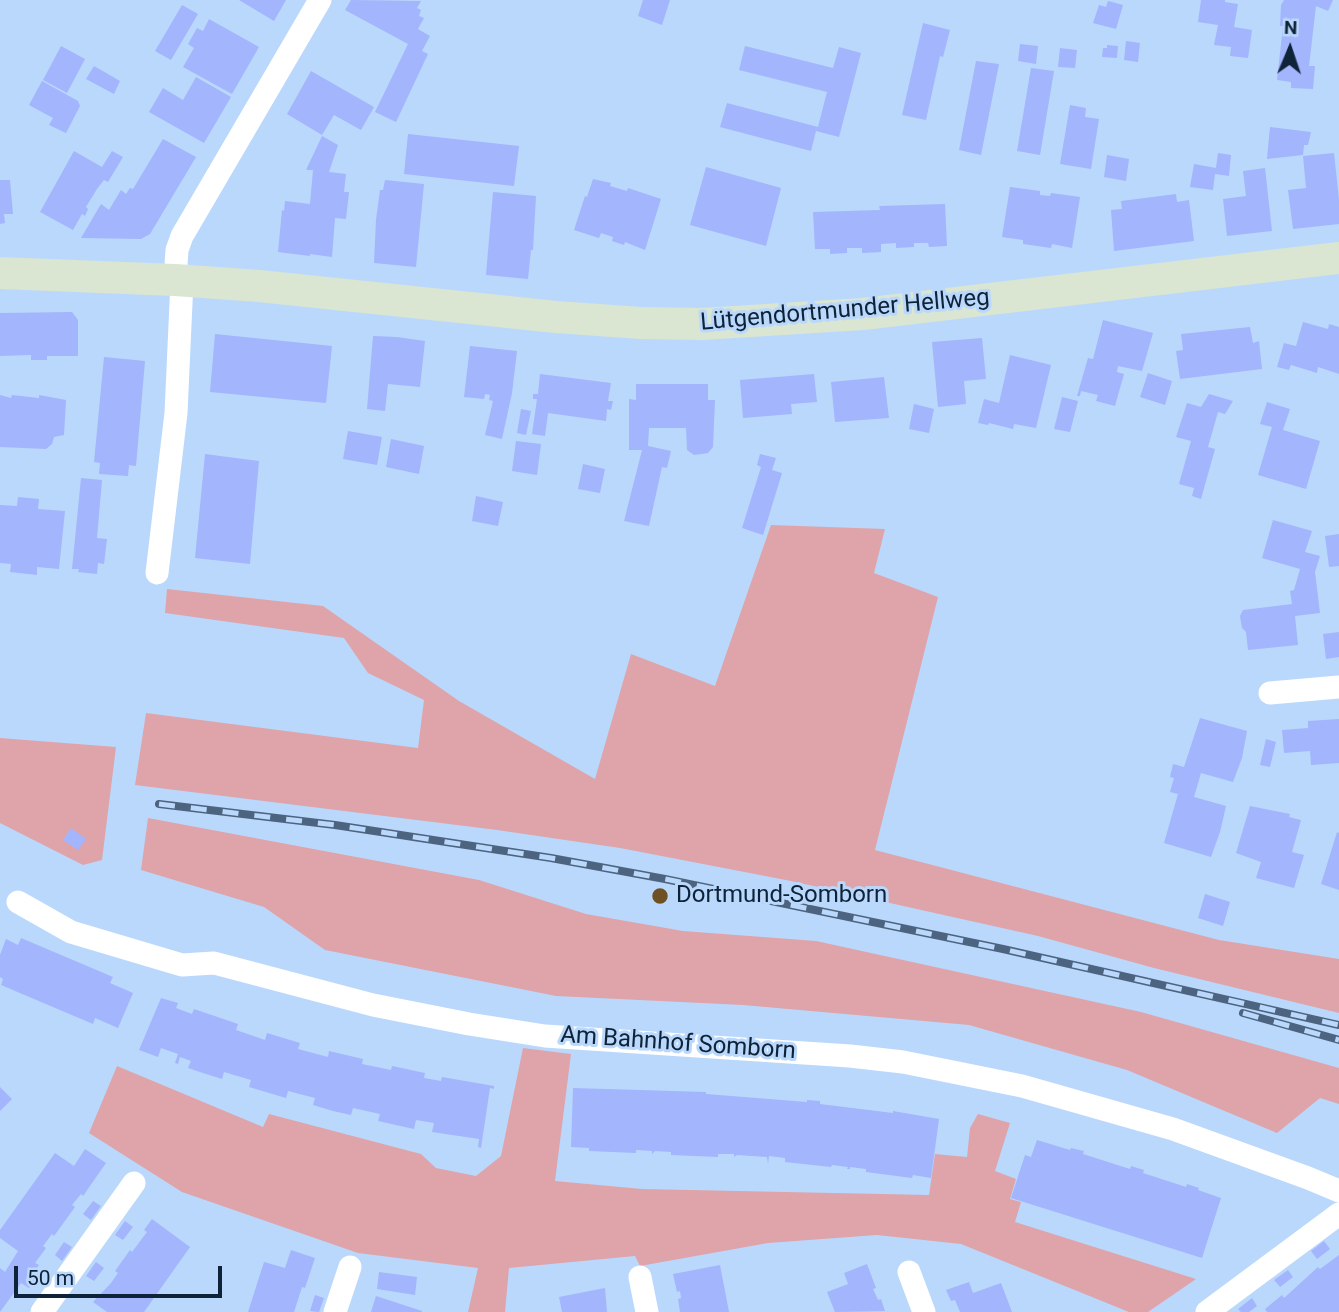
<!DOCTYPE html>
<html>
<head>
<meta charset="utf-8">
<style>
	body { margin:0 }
	#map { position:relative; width:1339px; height:1312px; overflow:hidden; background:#bad8fc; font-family:Roboto,sans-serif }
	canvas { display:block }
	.north { position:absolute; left:1255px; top:14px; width:70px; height:70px; -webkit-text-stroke:5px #bad8fc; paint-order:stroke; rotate:2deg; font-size:19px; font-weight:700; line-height:28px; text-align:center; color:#0e2238 }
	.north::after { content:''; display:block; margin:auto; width:24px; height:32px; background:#0e2238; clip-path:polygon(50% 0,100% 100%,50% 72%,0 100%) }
	.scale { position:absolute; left:14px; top:1266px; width:208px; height:32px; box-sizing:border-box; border:4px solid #0e2238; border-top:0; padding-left:9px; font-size:21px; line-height:24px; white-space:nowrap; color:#0e2238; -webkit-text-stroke:5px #bad8fc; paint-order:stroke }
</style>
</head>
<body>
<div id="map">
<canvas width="1339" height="1312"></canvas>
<div class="north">N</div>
<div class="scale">50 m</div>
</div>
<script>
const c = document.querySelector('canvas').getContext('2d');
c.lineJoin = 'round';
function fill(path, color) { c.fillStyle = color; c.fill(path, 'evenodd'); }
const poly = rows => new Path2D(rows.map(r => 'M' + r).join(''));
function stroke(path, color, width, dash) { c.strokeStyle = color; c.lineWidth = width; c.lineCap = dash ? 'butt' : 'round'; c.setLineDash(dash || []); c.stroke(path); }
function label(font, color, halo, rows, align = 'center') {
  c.font = font + ' Roboto,sans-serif'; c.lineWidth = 6; c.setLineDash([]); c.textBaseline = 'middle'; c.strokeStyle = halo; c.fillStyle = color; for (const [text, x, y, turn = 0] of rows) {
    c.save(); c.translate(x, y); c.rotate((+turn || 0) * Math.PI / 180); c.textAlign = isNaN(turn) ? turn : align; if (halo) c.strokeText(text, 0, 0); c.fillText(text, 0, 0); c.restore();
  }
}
fill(poly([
	[771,525,885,529,874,573,938,597,875,850,1219,940,1339,959,1339,1013,1154,968,1038,936,791,881,620,848,497,830,135,785,146,713,418,748,424,700,368,673,344,638,165,613,167,589,323,606,459,701,595,779,631,654,715,686],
	[0,738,116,747,102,860,83,865,0,823],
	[148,818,479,880,586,914,683,931,816,941,1141,1012,1339,1068,1339,1104,1320,1098,1277,1133,1127,1070,969,1025,743,1005,556,996,325,950,264,907,141,870],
	[523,1048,571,1054,555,1181,642,1189,929,1195,935,1154,967,1157,970,1128,978,1114,1010,1123,995,1171,1016,1179,1010,1199,1021,1202,1015,1222,1196,1279,1148,1312,1129,1312,961,1244,877,1235,768,1243,640,1266,635,1256,509,1268,505,1312,468,1312,478,1268,358,1253,182,1192,89,1133,117,1066,263,1127,269,1114,421,1154,436,1168,476,1176,501,1156]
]), '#dea4a9');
fill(poly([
	[239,0,286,0,274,21],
	[351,0,421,1,417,8,421,10,419,16,424,18,418,29,430,36,422,51,428,54,396,122,375,112,408,44,345,10],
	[643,0,670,0,662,25,638,16],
	[1201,0,1225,0,1225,2,1238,4,1234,27,1252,30,1248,58,1230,56,1231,47,1214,45,1218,25,1198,22],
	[1284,0,1333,0,1328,11,1316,6,1309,66,1315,66,1313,89,1291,88,1291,82,1277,80,1283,26,1280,26,1281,5],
	[1108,1,1123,5,1116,29,1093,23,1099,5,1106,7],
	[182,5,198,14,171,60,155,51],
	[209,19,259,47,232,94,183,67,194,48,188,44,197,28,203,31],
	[923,23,950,30,943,57,940,56,926,120,902,115],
	[1126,41,1140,43,1138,62,1124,60],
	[1020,44,1038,46,1036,64,1018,61],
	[1107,45,1118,46,1117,58,1102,57,1103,48,1107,48],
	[61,46,85,59,67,93,43,80],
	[745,46,833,68,839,47,861,53,839,137,816,131,811,151,720,127,727,103,818,127,827,92,739,70],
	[1060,48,1077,50,1075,68,1058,67],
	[976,61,999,64,981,155,959,150],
	[94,66,120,81,114,94,86,79],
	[1031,68,1054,71,1040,155,1017,151],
	[311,71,374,107,361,130,334,115,322,135,287,114],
	[196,77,231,97,204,143,149,112,163,88,183,100],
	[42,81,78,101,80,106,66,133,49,125,53,118,29,105],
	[1070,105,1086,108,1085,117,1099,119,1091,169,1060,164],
	[1270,127,1311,132,1308,145,1304,145,1303,155,1267,159],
	[408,134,519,146,514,186,404,174],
	[322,136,338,145,329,172,346,174,344,192,349,192,346,219,335,218,332,257,310,254,310,256,278,252,282,210,284,211,285,201,310,204,313,170,306,170],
	[163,139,196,157,150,234,141,239,81,238,101,204,109,210,121,190,126,194,130,188,133,189],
	[74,151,102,167,112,151,123,157,108,182,104,180,97,189,86,207,88,209,85,216,82,214,73,230,40,212],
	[1218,153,1231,155,1229,176,1215,174,1213,190,1190,187,1194,164,1216,168],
	[1334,153,1339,200,1339,224,1293,229,1288,190,1306,188,1303,156],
	[1107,155,1129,159,1126,181,1104,177],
	[706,167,781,188,766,246,690,225],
	[1265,168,1272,231,1227,236,1223,199,1246,196,1243,171],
	[593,179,611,183,610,186,627,191,628,188,661,199,645,250,625,242,624,245,612,241,613,237,601,233,599,238,574,230,585,196,587,197],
	[0,180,10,180,13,214,4,214,5,223,0,224],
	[385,180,424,184,416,267,374,263,376,220,380,190,383,190],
	[1010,187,1040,191,1040,195,1050,196,1051,193,1080,197,1072,248,1052,244,1051,248,1023,244,1023,240,1002,237],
	[493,192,536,196,533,250,531,250,528,279,486,275],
	[1176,194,1177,202,1189,200,1194,241,1114,251,1111,210,1122,209,1121,201],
	[945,204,947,246,929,247,928,243,914,243,914,247,896,248,896,243,881,244,881,252,862,253,862,248,847,248,847,253,830,254,830,249,815,249,813,212,880,210,879,206],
	[72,312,78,320,78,356,47,356,47,360,31,360,31,355,0,356,0,313],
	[1103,320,1153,333,1142,371,1118,366,1117,372,1124,374,1115,406,1096,401,1098,395,1081,391,1080,396,1077,396,1088,358,1093,359],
	[1303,322,1328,329,1329,324,1339,327,1339,374,1318,367,1317,373,1291,365,1289,370,1277,367,1284,343,1296,346],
	[1250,327,1253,343,1259,341,1262,369,1180,379,1176,351,1183,350,1181,334],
	[215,334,332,346,326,403,210,392],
	[373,336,397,337,425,341,420,387,388,384,385,411,367,409],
	[982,338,986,379,964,381,966,404,938,407,932,342],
	[470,346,517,351,512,393,502,439,485,435,493,401,489,400,490,395,485,394,484,399,464,397],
	[1010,355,1051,365,1036,428,1014,424,1013,429,989,423,988,425,978,423,984,399,999,403],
	[104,357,145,361,136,466,129,465,128,476,99,474,100,463,94,462],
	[1148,373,1172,381,1165,405,1140,397],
	[540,374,611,383,608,401,613,401,611,410,607,409,606,421,548,413,545,436,532,434,537,399,533,399,533,394,538,394],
	[814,374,817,402,791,404,792,414,743,418,740,380],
	[884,377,889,418,835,422,831,382],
	[636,384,708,384,708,400,715,400,713,447,708,453,694,455,687,450,686,428,649,428,648,446,671,451,667,468,662,467,649,526,624,521,642,450,629,450,629,399,636,400],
	[1209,394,1233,401,1225,414,1218,412,1208,447,1215,449,1201,499,1192,496,1194,488,1179,484,1191,441,1176,437,1187,403,1201,407],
	[0,395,11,398,12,395,39,398,39,395,66,400,64,435,54,437,52,444,46,449,0,447],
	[1062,397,1078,401,1070,432,1054,429],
	[1267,402,1290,409,1283,430,1320,441,1306,489,1258,475,1272,427,1260,424],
	[914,404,934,409,929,433,909,429],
	[521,409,531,411,526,435,517,433],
	[348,431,382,437,377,465,343,459],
	[391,439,424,446,419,474,386,467],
	[516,441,541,444,537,475,512,471],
	[205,454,259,461,250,564,195,558],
	[760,454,776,458,772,470,782,473,763,535,742,528,761,467,757,465],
	[583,464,605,469,600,493,578,489],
	[81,478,102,480,97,538,107,539,104,564,98,563,97,574,78,572,79,569,72,569],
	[476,496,503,502,498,526,472,521],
	[18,497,39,499,38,509,65,511,59,569,37,567,37,575,10,572,11,564,0,563,0,505,17,506],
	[1273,520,1312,531,1305,552,1320,556,1315,572,1320,613,1295,616,1298,645,1248,650,1246,632,1242,628,1240,616,1243,610,1292,604,1290,591,1294,590,1300,569,1262,558],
	[1339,534,1339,566,1329,567,1325,536],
	[1339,632,1339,657,1326,659,1323,634],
	[1200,718,1247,731,1242,758,1233,782,1201,773,1194,797,1226,806,1220,832,1211,857,1164,843,1178,794,1170,792,1174,778,1170,777,1173,764,1184,767],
	[1339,719,1339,763,1311,765,1310,751,1284,753,1282,730,1308,728,1308,721],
	[1266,739,1276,742,1270,767,1260,765],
	[1250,806,1290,814,1289,817,1301,820,1292,852,1304,855,1294,888,1256,878,1261,862,1236,853],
	[71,828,86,839,78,850,63,840],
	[1337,832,1339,833,1339,890,1321,884],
	[1205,894,1230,902,1223,926,1198,918],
	[21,938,113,977,110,983,133,993,118,1028,95,1018,93,1024,1,985,3,979,0,977,0,955,6,939,18,945],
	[161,998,178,1003,176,1008,192,1014,194,1009,238,1024,236,1030,265,1040,267,1033,300,1043,298,1049,328,1057,329,1051,363,1059,362,1064,391,1070,392,1066,425,1073,424,1078,441,1081,442,1077,494,1086,494,1089,490,1088,481,1148,478,1147,479,1139,432,1132,434,1123,416,1120,414,1129,378,1121,380,1114,353,1108,351,1115,333,1111,313,1105,315,1098,288,1091,286,1098,249,1087,251,1080,224,1072,222,1079,203,1073,188,1068,191,1061,180,1057,178,1064,175,1063,178,1054,161,1048,158,1057,139,1050],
	[0,1087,12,1099,0,1111],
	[573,1088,706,1092,706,1094,807,1102,807,1100,820,1101,820,1104,893,1113,893,1111,939,1119,931,1178,913,1175,912,1178,866,1172,866,1169,850,1167,850,1169,847,1169,848,1167,832,1165,831,1167,785,1162,785,1158,769,1156,768,1164,767,1157,737,1155,734,1157,734,1154,718,1154,718,1157,671,1155,671,1152,655,1151,652,1154,652,1151,636,1150,636,1153,589,1151,589,1148,571,1147],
	[1037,1140,1070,1150,1071,1148,1084,1151,1083,1154,1130,1169,1131,1166,1144,1170,1143,1173,1186,1187,1187,1184,1199,1188,1198,1190,1221,1198,1202,1258,1011,1198,1025,1155,1031,1157],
	[85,1149,106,1163,83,1196,81,1194,72,1205,75,1207,54,1236,52,1234,43,1246,46,1248,35,1263,39,1265,32,1275,36,1279,29,1288,21,1283,0,1312,0,1268,5,1272,18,1251,0,1238,0,1230,55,1153,74,1166],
	[93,1201,101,1206,91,1220,83,1214],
	[152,1219,190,1247,144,1312,107,1312,93,1302,111,1283,118,1273,115,1271,130,1250,132,1252,147,1232,144,1230],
	[125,1221,133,1227,123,1240,115,1235],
	[1324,1241,1330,1249,1317,1259,1311,1251],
	[64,1242,72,1247,62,1261,55,1255],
	[291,1250,315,1258,305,1288,302,1287,294,1312,248,1312,264,1262,285,1268],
	[1339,1255,1339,1312,1267,1312,1265,1309,1282,1295,1284,1298,1318,1267,1320,1269],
	[96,1262,104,1268,94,1281,86,1276],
	[867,1264,876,1288,873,1289,878,1300,881,1299,885,1311,835,1312,827,1292,848,1284,844,1273],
	[720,1265,729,1312,680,1312,678,1299,681,1298,680,1291,677,1292,673,1274],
	[1288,1270,1293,1277,1280,1287,1274,1280],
	[379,1272,417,1277,415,1295,377,1289],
	[969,1282,973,1293,1001,1283,1012,1312,960,1312,955,1300,951,1301,946,1290],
	[605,1288,607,1312,562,1312,559,1297],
	[315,1295,324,1298,319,1312,310,1311],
	[376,1296,422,1311,422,1312,371,1312],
	[1252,1298,1257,1306,1249,1312,1241,1312,1238,1309]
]), '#a3b5fc');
stroke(poly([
	[175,280,177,250,182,236,320,0],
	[157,573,176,413,182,281],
	[1270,693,1339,687],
	[18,902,71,932,182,965,214,963,373,1005,469,1024,545,1036,850,1056,903,1062,1022,1086,1173,1129,1308,1178,1339,1191],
	[909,1272,924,1312],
	[640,1277,647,1312],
	[42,1312,134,1183],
	[335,1312,350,1267],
	[1207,1312,1339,1214]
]), '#fff', 23);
stroke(poly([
	[0,273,175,280,259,286,556,317,641,323,702,324,863,314,1339,258]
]), '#dae6d1', 32);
const rail = poly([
	[159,804,335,825,551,858,665,879,1003,949,1339,1025],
	[1243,1013,1339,1040]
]);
stroke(rail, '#4d6480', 8);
stroke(rail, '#bad8fc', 5, [16]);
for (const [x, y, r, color] of [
	[660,896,9,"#6f5025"]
]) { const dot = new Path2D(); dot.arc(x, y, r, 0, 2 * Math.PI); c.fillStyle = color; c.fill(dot); stroke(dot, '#bad8fc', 2.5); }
label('24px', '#0e2238', '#bad8fc', [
	["Lütgendortmunder Hellweg",845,311,-5],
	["Am Bahnhof Somborn",678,1044,4]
]);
label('24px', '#0e2238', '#bad8fc', [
	["Dortmund-Somborn",676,896]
], 'left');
</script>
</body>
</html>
